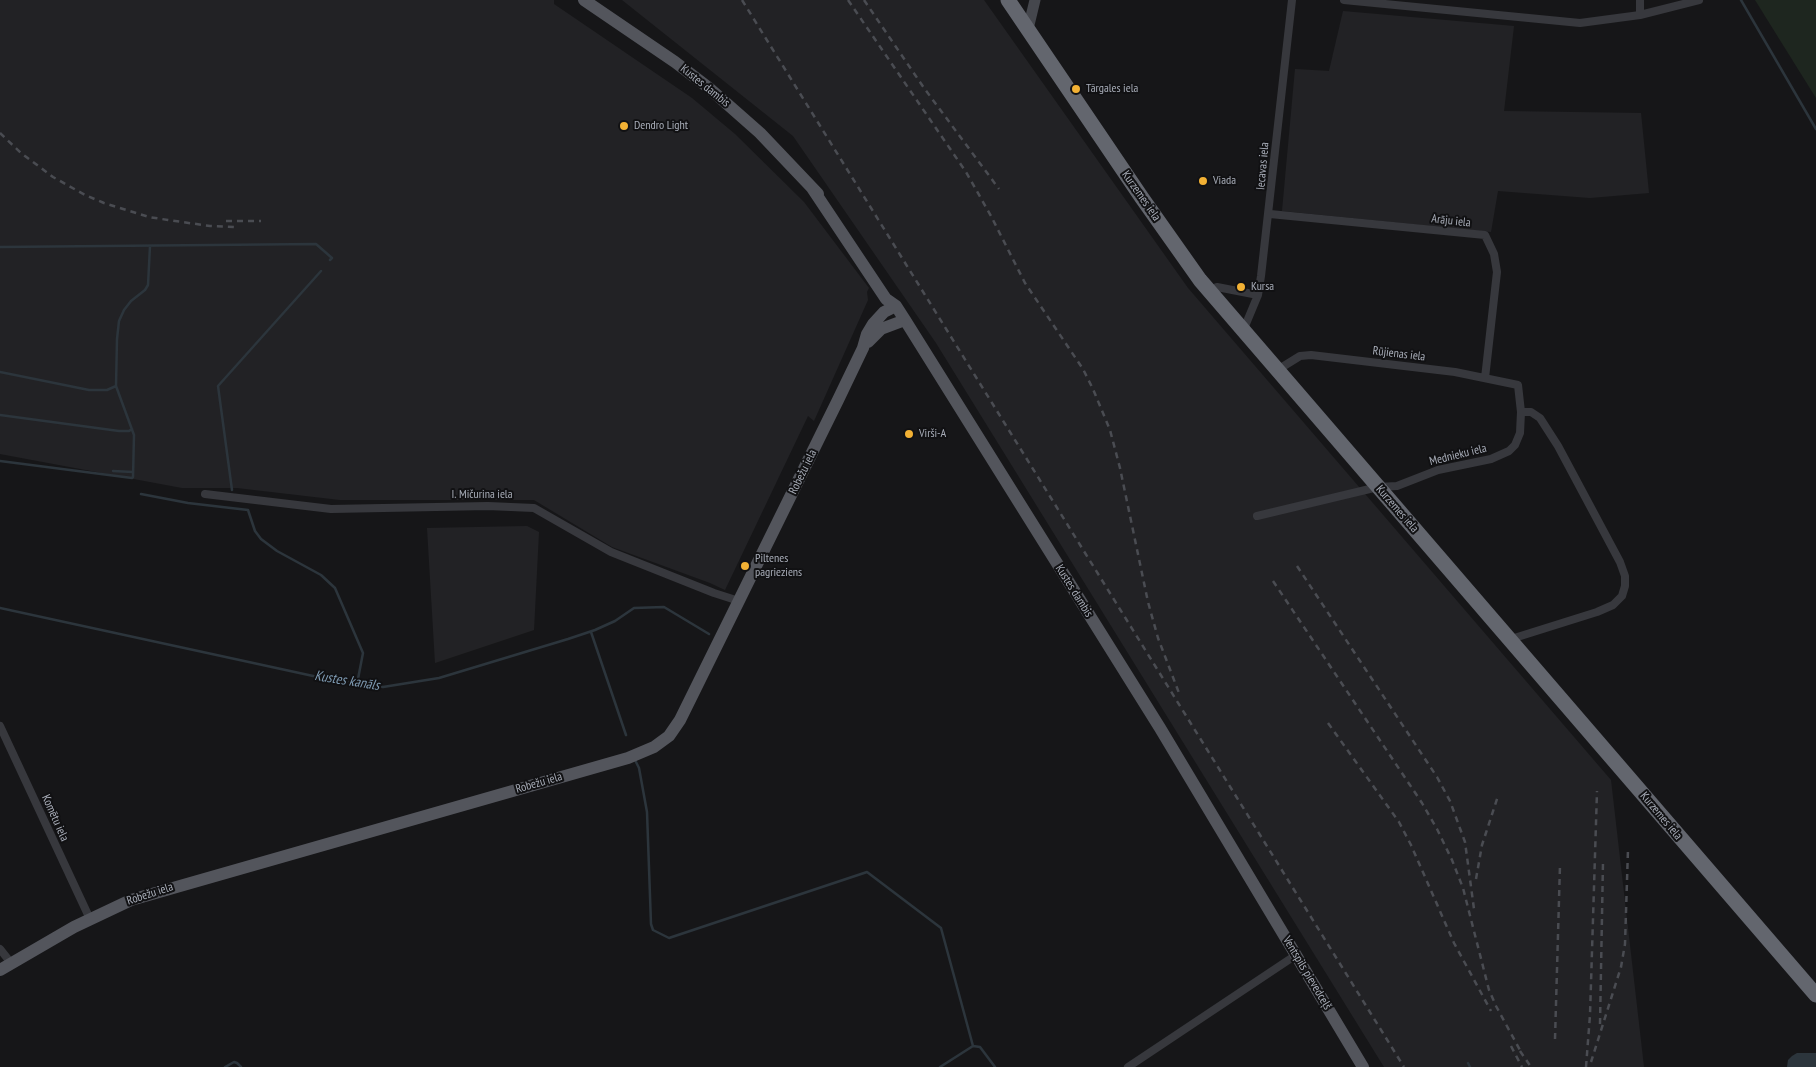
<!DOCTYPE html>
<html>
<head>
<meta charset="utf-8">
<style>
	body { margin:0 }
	canvas { display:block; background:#161618 }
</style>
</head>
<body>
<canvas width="1816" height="1067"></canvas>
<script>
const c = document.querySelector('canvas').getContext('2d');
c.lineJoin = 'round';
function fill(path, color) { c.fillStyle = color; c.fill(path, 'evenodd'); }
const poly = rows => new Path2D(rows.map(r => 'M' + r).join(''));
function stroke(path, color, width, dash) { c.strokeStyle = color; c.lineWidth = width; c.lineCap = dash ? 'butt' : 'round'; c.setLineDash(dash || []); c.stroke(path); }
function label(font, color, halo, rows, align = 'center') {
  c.font = font + ' "PT Sans Narrow",sans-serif'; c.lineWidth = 4; c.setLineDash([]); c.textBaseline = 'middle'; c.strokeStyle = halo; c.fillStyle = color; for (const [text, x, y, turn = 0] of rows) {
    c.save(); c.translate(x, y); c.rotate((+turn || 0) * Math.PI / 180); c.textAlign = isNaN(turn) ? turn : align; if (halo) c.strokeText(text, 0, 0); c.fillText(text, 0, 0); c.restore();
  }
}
fill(poly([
	[0,0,554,0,554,4,692,98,735,134,804,202,869,288,867,292,868,300,814,421,808,416,725,590,710,583,612,547,534,500,340,500,237,488,182,488,0,454],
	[622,0,984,0,1188,288,1611,780,1644,1067,1384,1067,936,343,793,136],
	[1343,11,1514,26,1504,111,1641,113,1649,193,1590,198,1498,191,1491,232,1282,211,1295,69,1329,71],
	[527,526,539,532,534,630,435,663,427,528]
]), '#222225');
fill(poly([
	[1755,0,1816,0,1816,98]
]), '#1e261f');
fill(poly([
	[1797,1053,1816,1053,1816,1067,1787,1067,1788,1060,1792,1056]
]), '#2c353c');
stroke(poly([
	[1741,0,1816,129],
	[0,247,316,244,332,258,330,260],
	[0,372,89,390,107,390,116,386],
	[0,415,119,431,129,431,132,429],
	[0,461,132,478,133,477,134,435,116,386,117,339,119,321,124,310,131,301,145,290,148,285,150,246],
	[113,471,133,472],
	[232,490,218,386,321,271],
	[141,494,188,503,248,510,255,531,261,539,277,551,321,575,335,588,363,653,357,684],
	[0,608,327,679,383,687,439,678,568,639,595,630,615,621,634,608,664,607,709,634],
	[591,632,626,735],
	[635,760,639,768,647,812,651,924,653,930,669,938,867,872,941,928,973,1046],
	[1468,1063,1470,1067],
	[225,1067,234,1062,237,1063,241,1067],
	[940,1067,973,1046,980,1047,995,1067]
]), '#2c353c', 2.5);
stroke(poly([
	[1344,0,1580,23,1640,15,1699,0],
	[1640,0,1640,15],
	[1270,214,1485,235,1494,254,1497,272,1485,378],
	[1209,290,1217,287,1258,295],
	[1243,331,1258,295,1261,276,1292,0],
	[205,494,331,509,488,506,534,508,611,552,714,593,739,601],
	[1257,516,1378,487,1397,486,1438,470,1491,459,1509,451,1515,445,1520,433,1521,412,1518,385,1455,372,1311,355,1300,356,1279,369],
	[1511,639,1597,612,1613,605,1622,596,1625,586,1625,576,1620,562,1558,446,1540,418,1531,412,1521,412],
	[0,726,90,919],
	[0,949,11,963],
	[1128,1067,1296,955]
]), '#37383d', 8);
stroke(poly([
	[1028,29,1035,0]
]), '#45474d', 11);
stroke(poly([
	[584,0,675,62,709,88,760,133,818,194],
	[812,188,886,299,896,306,905,320,1160,728,1363,1067],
	[868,342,881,329,905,320],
	[0,970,74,927,131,900,628,758,654,747,669,736,680,720,838,400,863,348,867,334,873,324,884,312,896,306]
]), '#53555c', 12);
stroke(poly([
	[1008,0,1142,198,1200,280,1816,995]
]), '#63666e', 15);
stroke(poly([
	[742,0,1404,1067],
	[848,0,966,172,991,216,1025,283,1083,369,1093,389,1110,430,1120,468,1148,602,1158,638,1179,693],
	[864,0,924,88,999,189],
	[0,133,21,153,53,177,85,195,104,203,149,217,168,220,210,226,236,227],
	[226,221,261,221],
	[1297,566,1437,777,1450,801,1465,842,1474,909],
	[1273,581,1422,803,1437,829,1452,860,1463,888,1489,990,1496,1006,1521,1052],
	[1328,723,1399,822,1411,845,1454,943,1491,1011],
	[1476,879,1482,845,1498,796],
	[1600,1024,1603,862],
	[1555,1039,1560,865],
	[1511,1046,1522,1067],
	[1520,1051,1531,1067],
	[1591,1062,1621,967,1625,944,1628,849],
	[1586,1067,1590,1015,1597,791]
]), '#4a4c52', 2.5, [6, 5]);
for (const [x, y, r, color] of [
	[1076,89,5,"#f2b134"],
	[624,126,5,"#f2b134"],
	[1203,181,5,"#f2b134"],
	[1241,287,5,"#f2b134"],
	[909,434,5,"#f2b134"],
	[745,566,5,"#f2b134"]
]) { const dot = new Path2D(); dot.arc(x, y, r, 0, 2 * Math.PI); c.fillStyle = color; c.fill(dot); stroke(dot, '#111113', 2); }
label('12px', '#a8adb8', '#111113', [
	["Kustes dambis",705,86,39],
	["Iecavas iela",1263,166,-85],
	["Kurzemes iela",1141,196,55],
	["Arāju iela",1451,221,6],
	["Rūjienas iela",1399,354,7],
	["Mednieku iela",1458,455,-14],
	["Robežu iela",803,472,-64],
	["I. Mičurina iela",482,495],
	["Kurzemes iela",1397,509,49],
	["Kustes dambis",1074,591,58],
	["Robežu iela",539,783,-16],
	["Kurzemes iela",1661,816,50],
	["Komētu iela",55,818,66],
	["Robežu iela",150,894,-18],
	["Ventspils pievedceļš",1307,973,59]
]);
label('12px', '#a8adb8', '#111113', [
	["Tārgales iela",1086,89],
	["Dendro Light",634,126],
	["Viada",1213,181],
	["Kursa",1251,287],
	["Virši-A",919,434],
	["Piltenes",755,559],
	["pagrieziens",755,573]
], 'left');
label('italic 14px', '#7f9bb3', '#111113', [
	["Kustes kanāls",347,681,9]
]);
</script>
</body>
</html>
